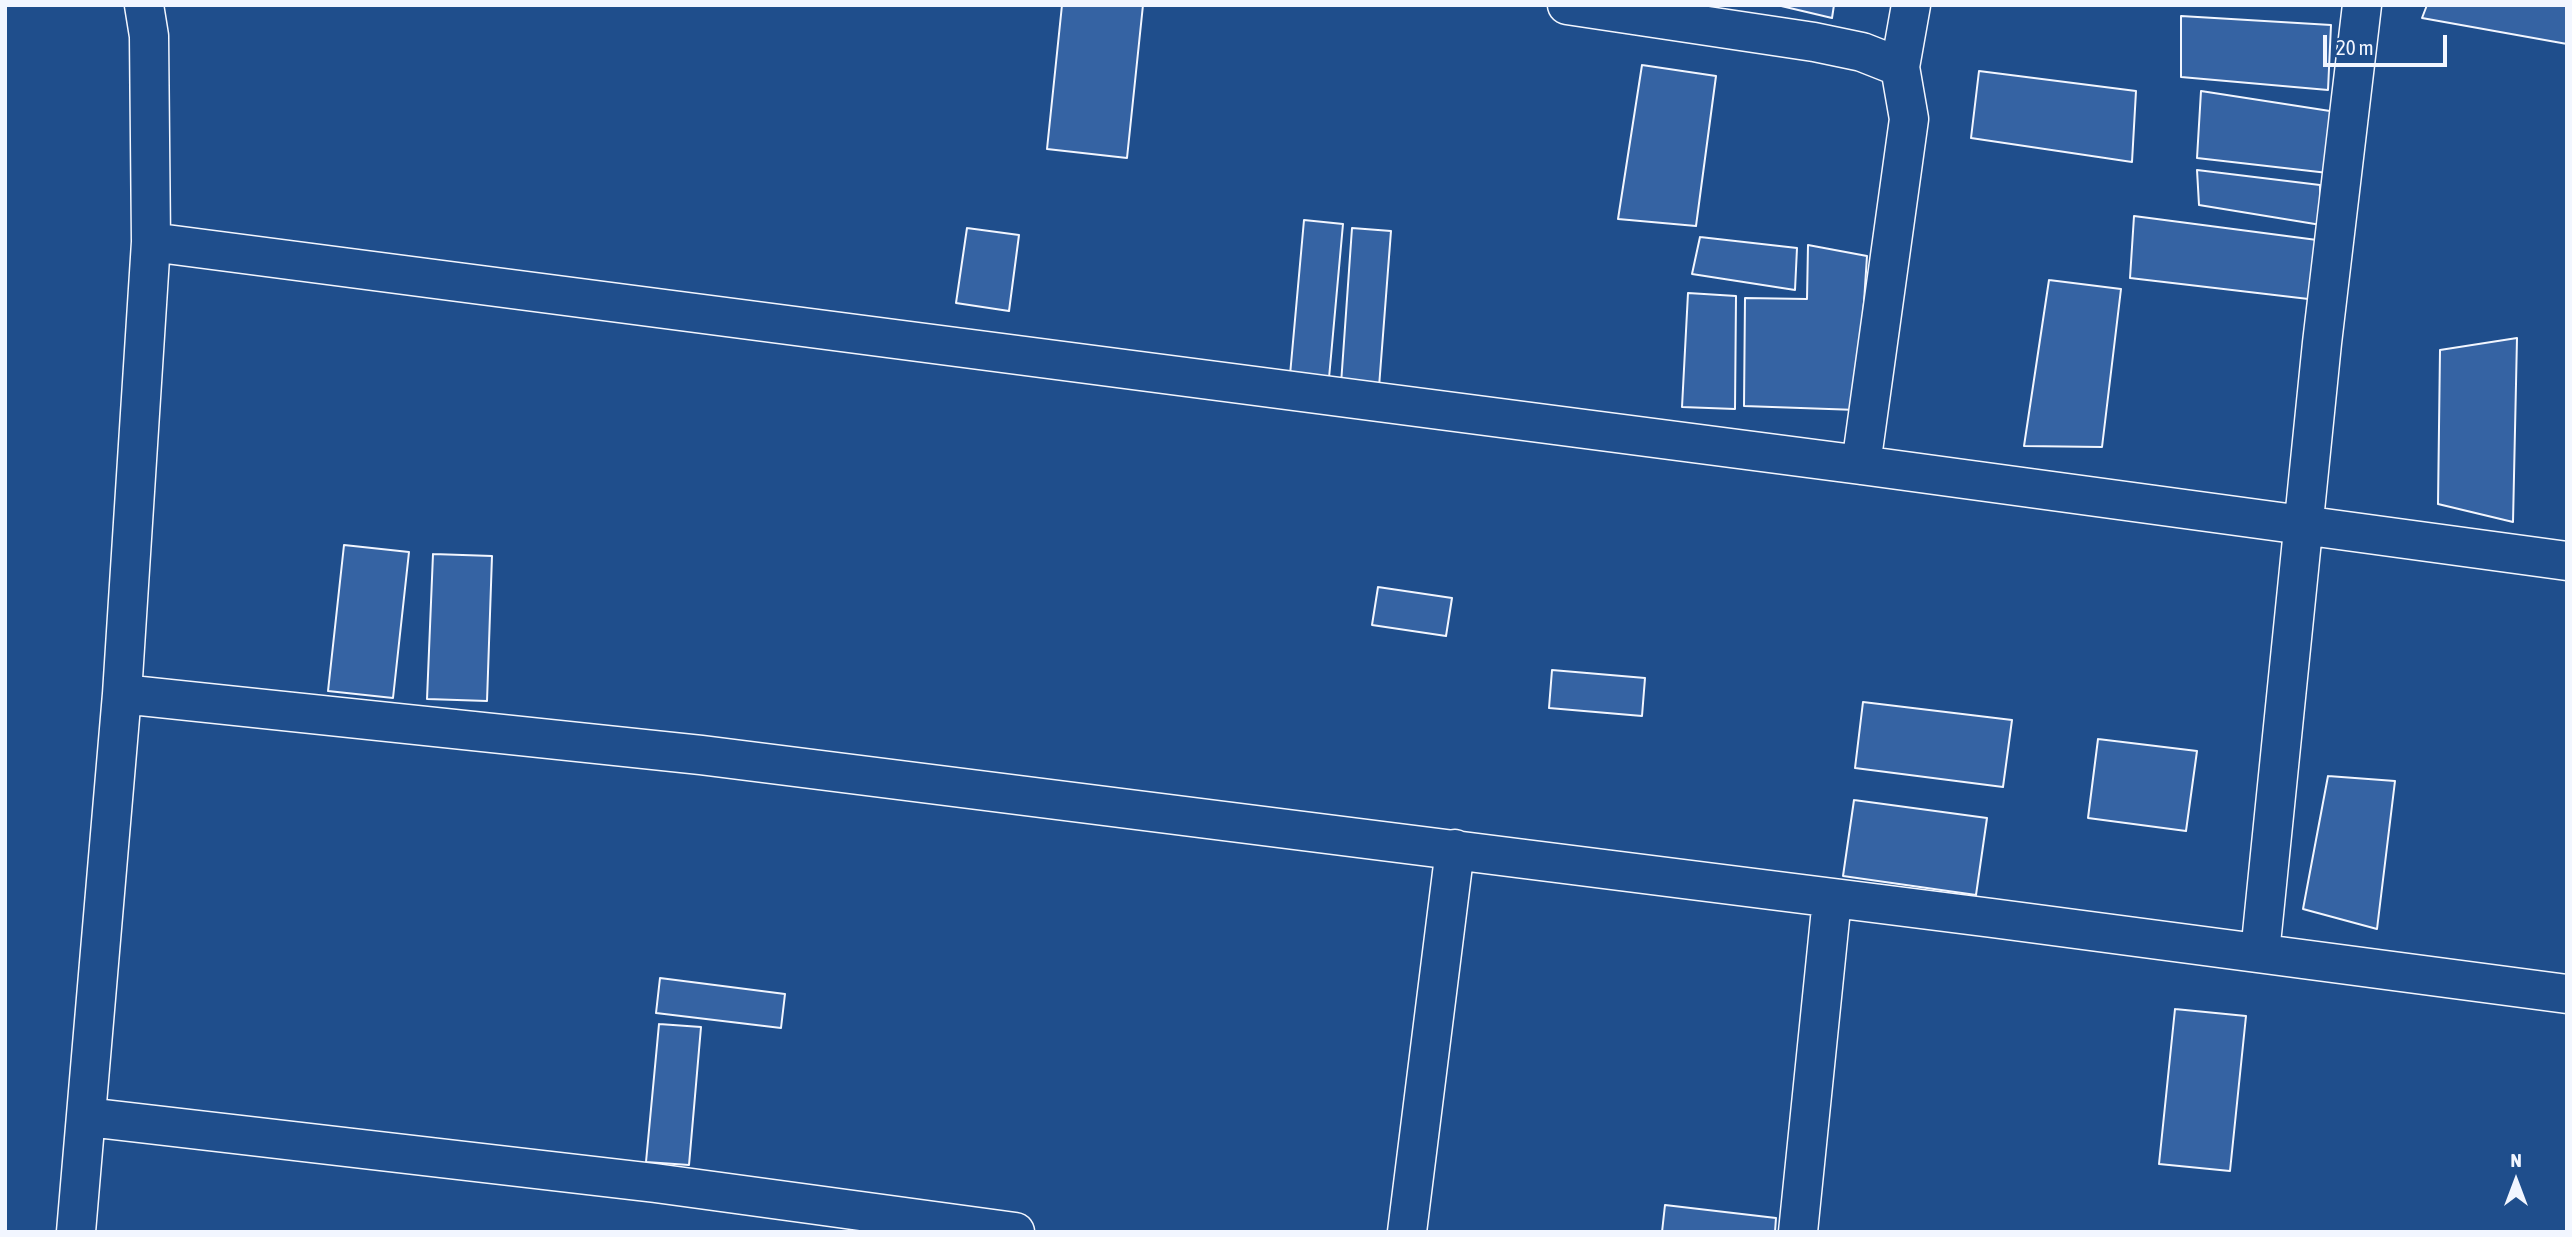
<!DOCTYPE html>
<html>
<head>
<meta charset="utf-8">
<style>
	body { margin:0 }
	#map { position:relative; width:2572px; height:1237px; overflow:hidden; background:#1f4e8c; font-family:"Asap Condensed",sans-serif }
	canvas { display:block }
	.frame { position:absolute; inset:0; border:7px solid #f2f6ff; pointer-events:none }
	.north { position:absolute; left:2481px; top:1146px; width:70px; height:70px; -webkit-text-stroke:5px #1f4e8c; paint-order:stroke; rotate:0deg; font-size:19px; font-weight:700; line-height:28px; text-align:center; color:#f2f6ff }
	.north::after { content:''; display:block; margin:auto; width:24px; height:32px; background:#f2f6ff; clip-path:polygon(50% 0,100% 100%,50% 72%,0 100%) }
	.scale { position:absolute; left:2323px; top:35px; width:124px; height:32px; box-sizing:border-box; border:4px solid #f2f6ff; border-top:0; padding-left:9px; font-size:21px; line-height:24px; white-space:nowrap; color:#f2f6ff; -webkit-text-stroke:5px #1f4e8c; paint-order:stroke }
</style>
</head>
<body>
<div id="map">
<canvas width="2572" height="1237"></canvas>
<div class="frame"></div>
<div class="north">N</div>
<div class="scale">20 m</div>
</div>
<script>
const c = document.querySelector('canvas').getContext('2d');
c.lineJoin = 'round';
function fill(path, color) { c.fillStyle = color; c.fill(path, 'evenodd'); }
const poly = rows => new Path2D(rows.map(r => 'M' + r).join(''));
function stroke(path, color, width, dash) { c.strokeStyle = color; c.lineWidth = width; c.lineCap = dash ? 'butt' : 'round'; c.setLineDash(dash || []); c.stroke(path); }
const building = poly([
	[1062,5,1143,5,1127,158,1047,149,1062,5],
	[1777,5,1834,5,1832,18,1777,5],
	[2427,5,2567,5,2567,44,2422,18,2427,5],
	[2181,16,2331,25,2328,90,2181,77,2181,16],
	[1642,65,1716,76,1696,226,1618,219,1642,65],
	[1979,71,2136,91,2132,162,1971,138,1979,71],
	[2201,91,2330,111,2328,173,2197,158,2201,91],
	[2197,170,2320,185,2321,225,2199,205,2197,170],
	[2134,216,2317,240,2317,300,2130,278,2134,216],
	[1304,220,1343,224,1329,378,1290,375,1304,220],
	[967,228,1019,235,1009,311,956,303,967,228],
	[1352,228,1391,231,1379,387,1341,384,1352,228],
	[1700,237,1797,248,1795,290,1692,274,1700,237],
	[1808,245,1867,256,1857,410,1744,406,1745,298,1807,299,1808,245],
	[2049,280,2121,289,2102,447,2024,446,2049,280],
	[1688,293,1736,296,1735,409,1682,407,1688,293],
	[2517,338,2513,522,2438,504,2440,350,2517,338],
	[344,545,409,552,393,698,328,691,344,545],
	[433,554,492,556,487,701,427,699,433,554],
	[1378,587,1452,598,1446,636,1372,625,1378,587],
	[1552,670,1645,678,1642,716,1549,708,1552,670],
	[1863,702,2012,720,2003,787,1855,768,1863,702],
	[2098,739,2197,751,2186,831,2088,818,2098,739],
	[2328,776,2395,781,2377,929,2303,909,2328,776],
	[1854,800,1987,818,1976,895,1843,876,1854,800],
	[660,978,785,994,781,1028,656,1013,660,978],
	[2175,1009,2246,1016,2230,1171,2159,1164,2175,1009],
	[659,1024,701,1027,689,1165,646,1162,659,1024],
	[1665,1205,1776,1218,1775,1232,1662,1232,1665,1205]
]);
fill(building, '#3563a3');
stroke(building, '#f2f6ff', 2);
const minor = poly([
	[1567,5,1814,42,1862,52,1900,67,1909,119,1861,465],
	[1900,67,1911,5],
	[151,242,1861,465,2567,561],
	[122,694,701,755,1992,918,2567,994],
	[2260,953,2322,343,2362,5],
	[87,1117,655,1183,1015,1232],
	[76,1232,122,694,151,242,149,36,144,5],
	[1407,1232,1455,849],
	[1798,1232,1832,899]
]);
stroke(minor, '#f2f6ff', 41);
stroke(minor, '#1f4e8c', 38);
</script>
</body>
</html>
